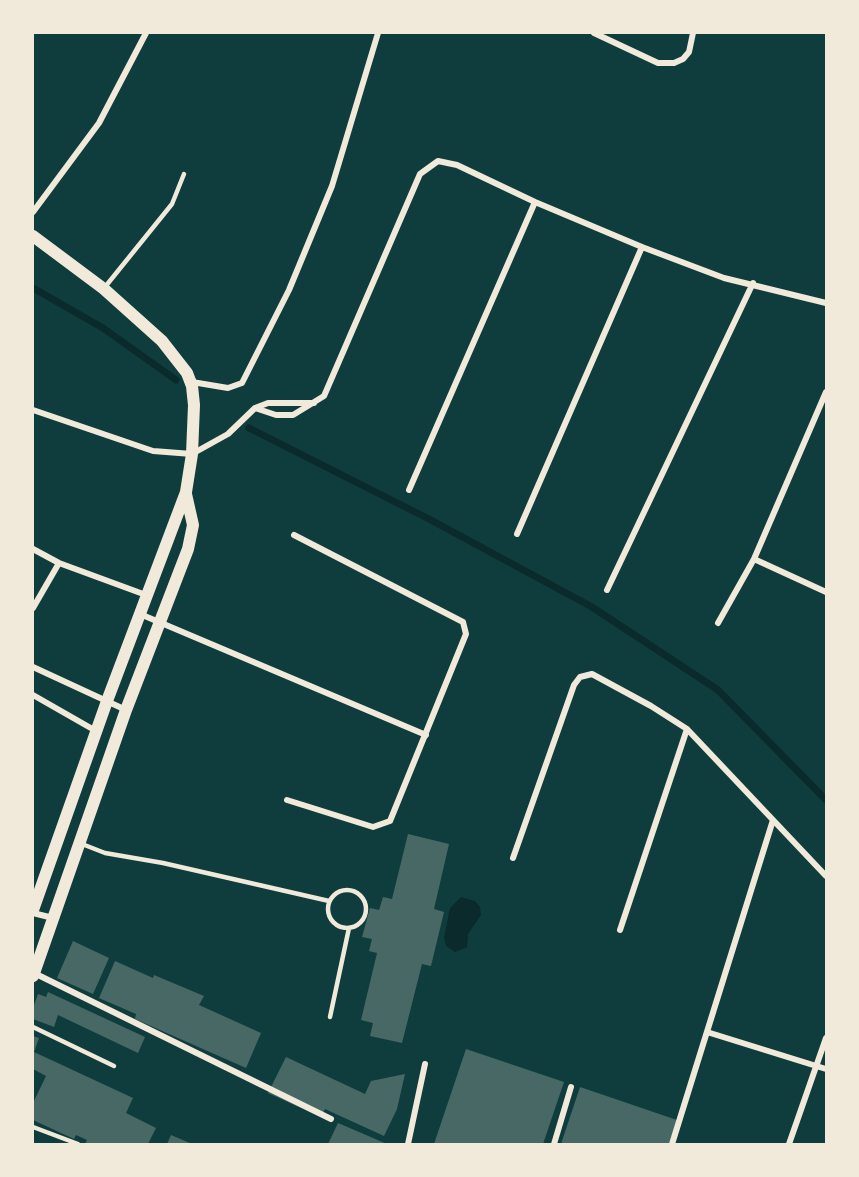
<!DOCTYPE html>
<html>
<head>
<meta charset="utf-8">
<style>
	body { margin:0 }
	#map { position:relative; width:859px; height:1177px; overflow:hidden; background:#0f3d3e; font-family:"DejaVu Sans",sans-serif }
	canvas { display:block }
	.frame { position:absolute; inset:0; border:34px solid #f1e9da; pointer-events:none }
</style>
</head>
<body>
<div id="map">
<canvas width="859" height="1177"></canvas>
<div class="frame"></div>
</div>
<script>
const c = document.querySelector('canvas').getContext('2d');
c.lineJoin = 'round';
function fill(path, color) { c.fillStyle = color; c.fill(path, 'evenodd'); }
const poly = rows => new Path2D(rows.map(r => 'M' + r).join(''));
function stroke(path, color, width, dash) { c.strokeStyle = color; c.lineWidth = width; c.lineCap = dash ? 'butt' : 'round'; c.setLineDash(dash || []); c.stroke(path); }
fill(poly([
	[461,897,475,901,480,907,481,915,468,934,467,947,455,952,446,946,444,938,450,908]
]), '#0a2a2b');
stroke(poly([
	[33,288,103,328,176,380],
	[249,428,429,519,592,607,718,690,826,800]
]), '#0a2a2b', 7);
fill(poly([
	[408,834,449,844,434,909,444,912,431,966,422,964,402,1043,370,1036,373,1023,361,1020,377,953,369,951,372,939,362,937,370,908,379,910,383,897,392,899],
	[73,941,109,958,93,994,57,978],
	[115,961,153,978,154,975,204,996,199,1005,261,1033,246,1068,135,1019,136,1014,99,998],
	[48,992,145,1037,138,1053,58,1015,54,1027,33,1019,33,1008,38,994,46,997],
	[33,1036,39,1038,34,1052,133,1098,126,1113,156,1128,148,1144,85,1144,87,1140,76,1135,74,1139,33,1120,33,1103,46,1076,33,1069],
	[466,1049,564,1082,543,1144,434,1144],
	[286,1057,365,1094,371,1081,405,1074,397,1109,384,1136,325,1109,321,1117,268,1093],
	[580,1087,677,1120,669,1144,561,1144],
	[338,1123,387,1144,328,1144],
	[171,1135,192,1144,167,1144]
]), '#486865');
stroke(poly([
	[105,287,172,204,184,174],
	[82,844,105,853,163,863,329,901],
	'328 909a19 19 0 1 1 38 0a19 19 0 1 1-38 0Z',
	[330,1017,349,928],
	[33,1027,114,1066],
	[33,1127,78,1144]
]), '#f1e9da', 4.5);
stroke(poly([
	[594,33,658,63,674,63,683,59,689,52,693,33],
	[33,212,99,123,146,33],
	[192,382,228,388,242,383,289,290,332,186,378,33],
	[255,408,276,415,293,415,324,396,420,174,438,161,457,165,535,202,642,247,724,278,826,303],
	[33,410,153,451,192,454,228,434,255,408,268,403,314,403],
	[409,490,535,202],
	[517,534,642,247],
	[33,549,59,563,146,595],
	[754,559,826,592],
	[607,590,753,283],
	[33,608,59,563],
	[140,614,426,735],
	[718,623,754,559,826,392],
	[33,667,126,710],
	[33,695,96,731],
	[287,800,373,827,390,821,466,634,463,622,294,535],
	[513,858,574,685,580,677,592,674,651,706,687,729,826,876],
	[33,913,53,918],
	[620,930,687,729],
	[34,973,331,1119],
	[707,1032,826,1069],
	[408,1144,425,1064],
	[554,1144,571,1087],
	[672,1144,773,820],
	[789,1144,826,1038]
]), '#f1e9da', 6);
stroke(poly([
	[33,236,104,289,162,341,187,373,192,386,194,405,192,454,186,492,107,701,33,910],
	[33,976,126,710,188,549,193,525,186,494]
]), '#f1e9da', 12);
</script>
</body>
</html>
